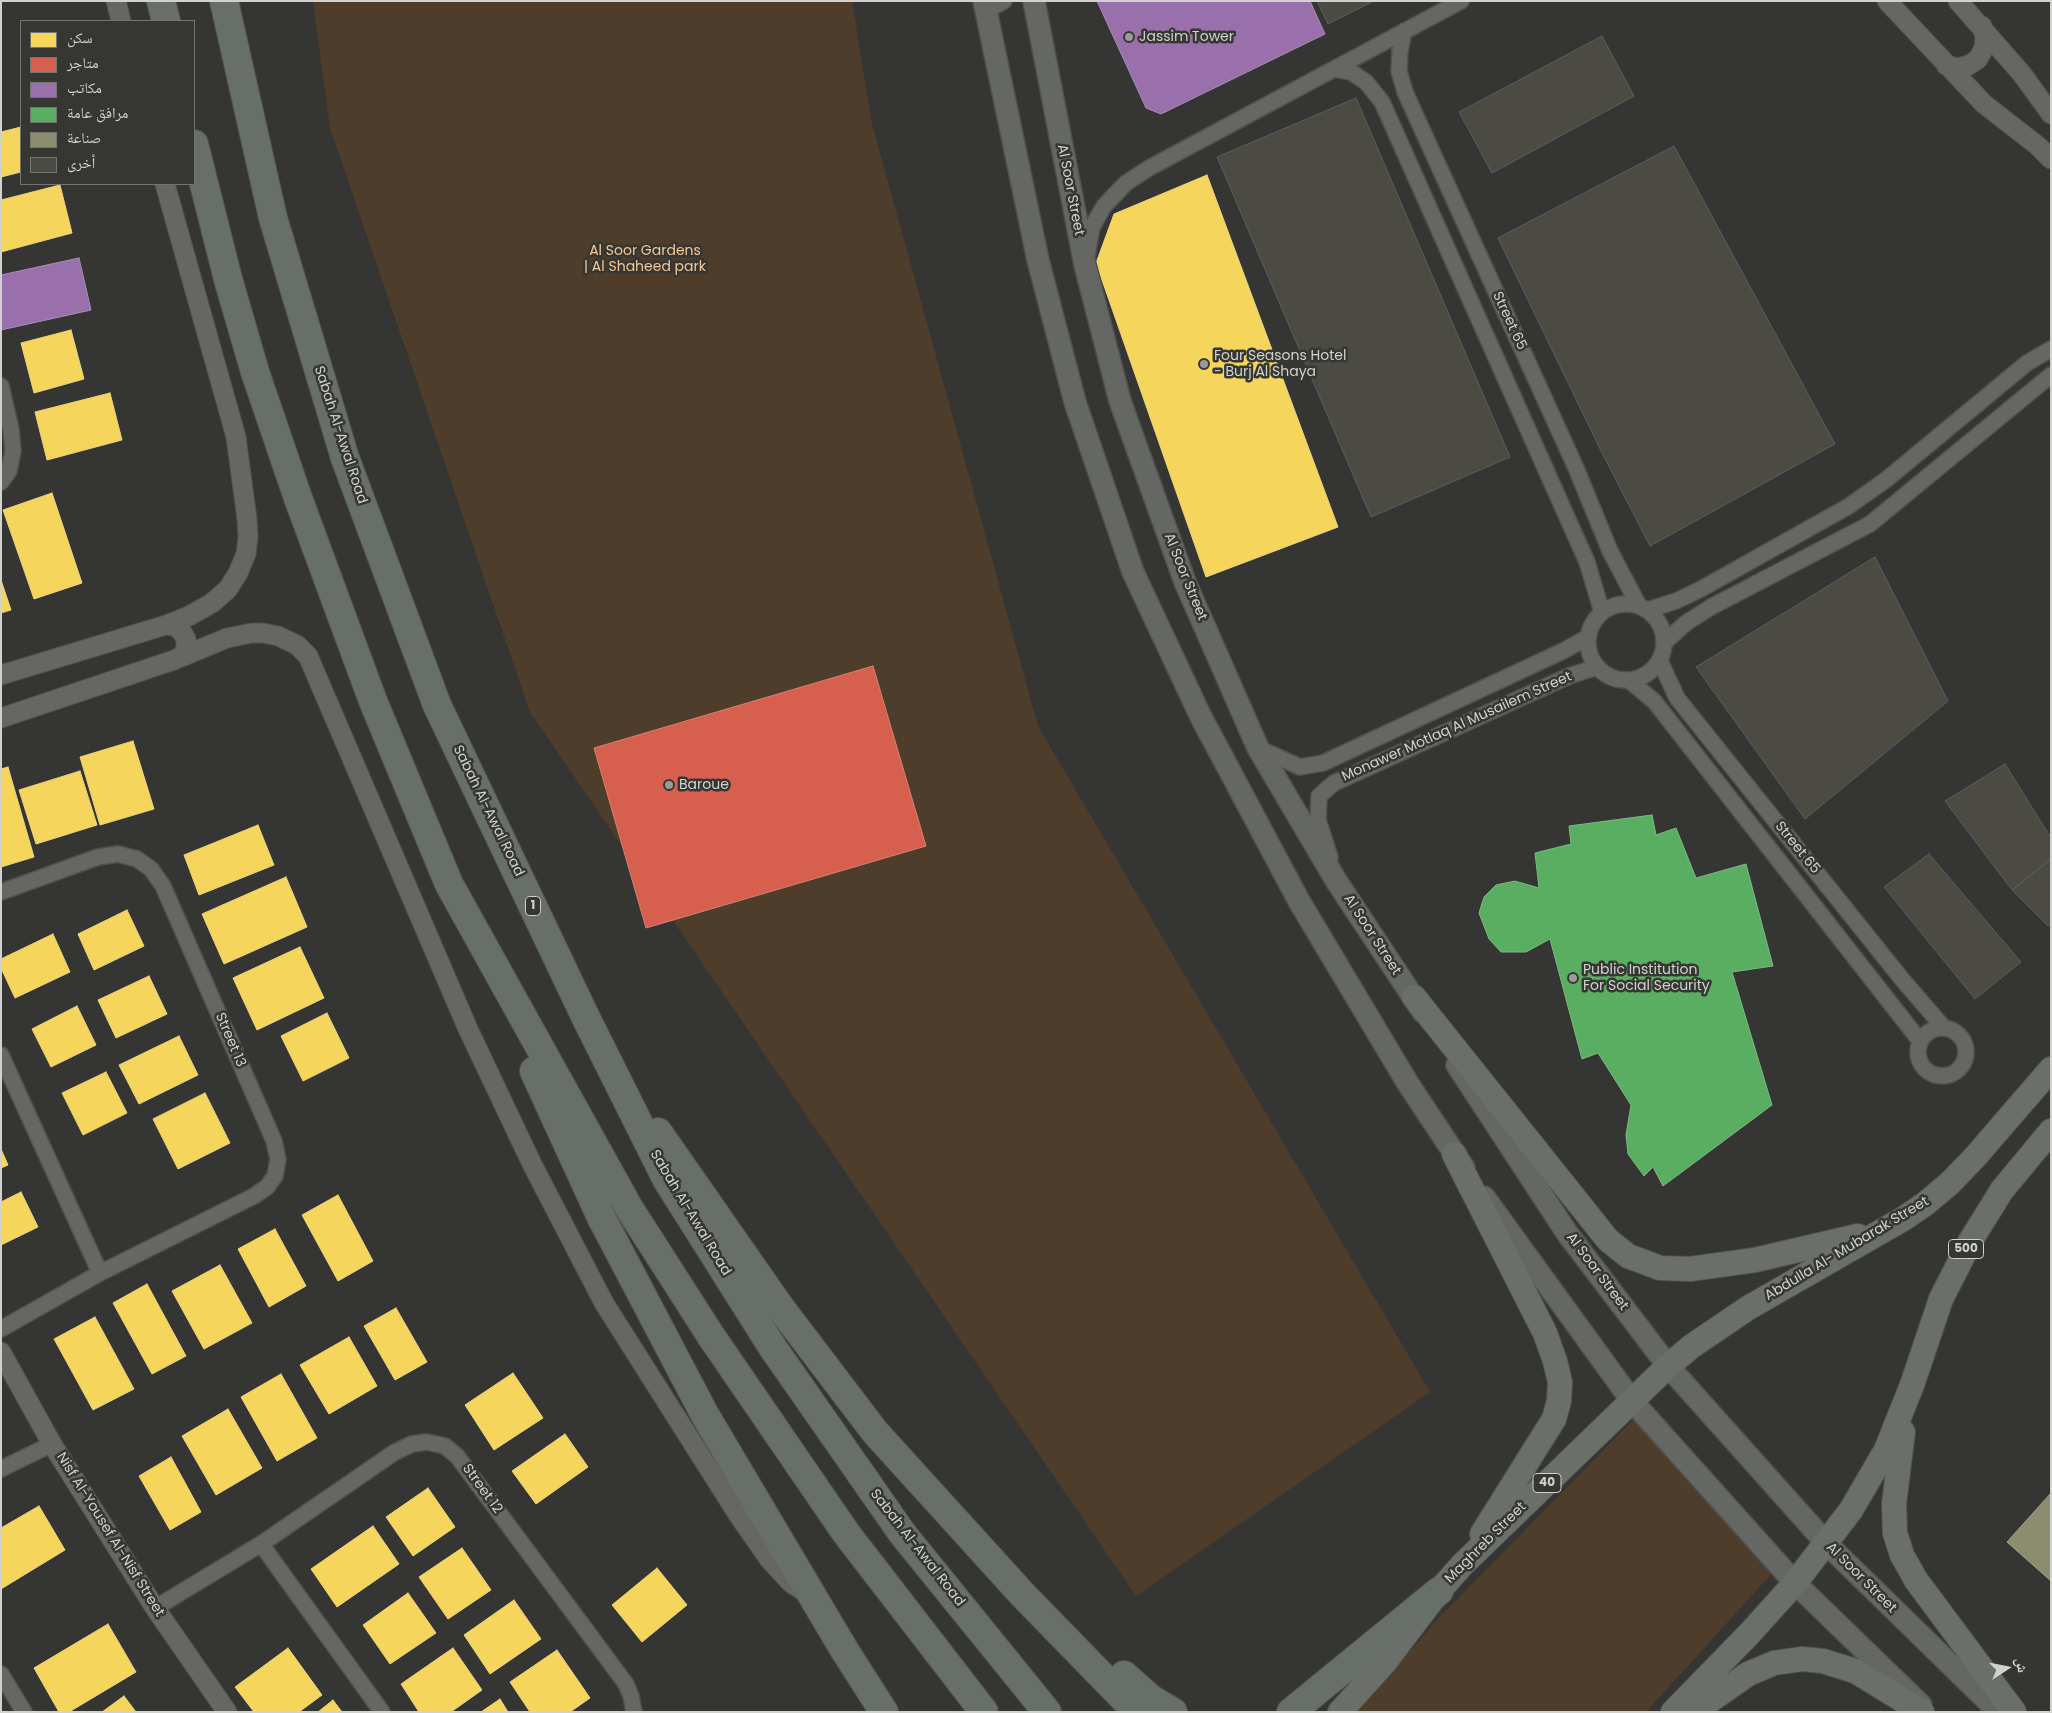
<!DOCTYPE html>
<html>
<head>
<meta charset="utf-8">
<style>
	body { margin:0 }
	#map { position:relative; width:2052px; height:1713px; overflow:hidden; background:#353634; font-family:Poppins,"Noto Naskh Arabic",sans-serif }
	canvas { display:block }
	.frame { position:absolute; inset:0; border:2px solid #d1d2cf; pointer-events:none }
	.legend { position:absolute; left:20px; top:20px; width:175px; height:165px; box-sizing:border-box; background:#363733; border:1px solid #747571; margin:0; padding:6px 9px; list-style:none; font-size:15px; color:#d1d2cf }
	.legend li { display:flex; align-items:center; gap:10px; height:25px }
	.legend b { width:25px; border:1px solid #747571 }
	.north { position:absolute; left:1982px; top:1643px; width:50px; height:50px; -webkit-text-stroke:4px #363733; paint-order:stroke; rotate:79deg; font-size:14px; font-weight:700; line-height:20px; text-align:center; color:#d1d2cf }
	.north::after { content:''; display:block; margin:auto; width:18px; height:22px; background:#d1d2cf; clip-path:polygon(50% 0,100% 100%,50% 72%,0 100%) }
</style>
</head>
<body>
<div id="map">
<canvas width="2052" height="1713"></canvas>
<div class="frame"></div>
<ul class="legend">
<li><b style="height:14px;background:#f6d55c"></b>سكن</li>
<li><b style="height:14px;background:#d6604d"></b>متاجر</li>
<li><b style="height:14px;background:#9970ab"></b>مكاتب</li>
<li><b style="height:14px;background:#5aae61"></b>مرافق عامة</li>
<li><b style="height:14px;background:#8c8c6e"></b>صناعة</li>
<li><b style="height:14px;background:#4b4a43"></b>أخرى</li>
</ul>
<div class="north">ش</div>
</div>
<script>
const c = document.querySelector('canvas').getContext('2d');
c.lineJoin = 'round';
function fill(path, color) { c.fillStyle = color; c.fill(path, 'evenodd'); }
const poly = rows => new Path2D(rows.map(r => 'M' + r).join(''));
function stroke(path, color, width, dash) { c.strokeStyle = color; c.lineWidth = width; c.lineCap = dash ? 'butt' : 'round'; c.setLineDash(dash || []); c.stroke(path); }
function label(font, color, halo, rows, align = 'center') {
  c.font = font + ' Poppins,sans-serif'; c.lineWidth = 5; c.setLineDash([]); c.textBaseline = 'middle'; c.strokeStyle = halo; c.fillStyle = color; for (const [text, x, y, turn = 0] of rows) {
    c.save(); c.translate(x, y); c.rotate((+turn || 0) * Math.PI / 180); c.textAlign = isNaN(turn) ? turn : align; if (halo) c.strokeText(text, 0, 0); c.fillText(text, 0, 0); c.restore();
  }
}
fill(poly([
	[313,1,852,1,872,124,1038,726,1430,1392,1136,1596,530,712,330,128],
	[1634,1419,1774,1571,1646,1712,1357,1712,1438,1619]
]), '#4e3d2a');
const homes = poly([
	[21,127,21,172,1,177,1,132,21,127],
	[1207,175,1338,527,1206,577,1096,263,1114,214,1207,175],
	[60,185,72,233,1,252,1,200,60,185],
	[71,330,84,379,34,393,21,343,71,330],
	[110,393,122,440,47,460,35,412,110,393],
	[52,493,82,583,34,599,3,510,52,493],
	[1,580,11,610,1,613,1,580],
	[133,741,154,809,100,825,80,757,133,741],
	[8,767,34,857,1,867,1,769,8,767],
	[80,771,97,825,36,844,19,790,80,771],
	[258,825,274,865,199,895,184,855,258,825],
	[286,877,307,927,224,964,202,914,286,877],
	[127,910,144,946,94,970,78,934,127,910],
	[53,934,70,972,15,998,1,968,1,959,53,934],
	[300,947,324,998,257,1030,233,978,300,947],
	[149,976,167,1014,116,1038,98,1000,149,976],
	[77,1006,96,1045,51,1067,32,1029,77,1006],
	[327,1013,349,1058,303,1081,281,1036,327,1013],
	[179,1036,198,1075,139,1104,119,1065,179,1036],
	[106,1072,127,1113,83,1135,62,1093,106,1072],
	[205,1093,230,1143,178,1169,153,1119,205,1093],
	[1,1149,8,1165,1,1168,1,1149],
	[21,1192,38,1227,1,1245,1,1202,21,1192],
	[338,1195,373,1261,338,1281,302,1215,338,1195],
	[275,1229,306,1286,269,1307,238,1249,275,1229],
	[220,1265,252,1323,204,1349,172,1291,220,1265],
	[147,1284,186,1356,152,1374,113,1303,147,1284],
	[396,1308,427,1362,395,1380,364,1326,396,1308],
	[95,1317,134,1389,93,1410,54,1339,95,1317],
	[349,1337,377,1386,329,1414,300,1365,349,1337],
	[513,1373,543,1418,494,1450,465,1405,513,1373],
	[281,1374,317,1438,277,1461,241,1397,281,1374],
	[228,1409,262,1468,216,1495,182,1436,228,1409],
	[565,1434,588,1467,536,1504,512,1471,565,1434],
	[171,1457,201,1512,170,1530,139,1476,171,1457],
	[428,1488,455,1527,413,1556,386,1517,428,1488],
	[39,1506,65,1550,1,1589,1,1528,39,1506],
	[373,1526,399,1564,337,1607,311,1569,373,1526],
	[462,1548,491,1590,448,1619,419,1577,462,1548],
	[657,1568,687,1605,642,1642,612,1605,657,1568],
	[408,1593,436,1633,390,1664,363,1625,408,1593],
	[514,1600,541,1639,490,1674,464,1635,514,1600],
	[108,1624,136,1672,69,1712,59,1712,34,1668,108,1624],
	[288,1648,322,1695,299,1712,254,1712,235,1687,288,1648],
	[453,1648,482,1690,451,1712,419,1712,401,1684,453,1648],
	[557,1650,590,1698,570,1712,530,1712,510,1682,557,1650],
	[124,1696,136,1712,102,1712,124,1696],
	[500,1699,508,1712,481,1712,500,1699],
	[333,1700,342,1712,318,1712,333,1700]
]);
fill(homes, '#f6d55c');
stroke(homes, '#ebd47e', 1);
const shops = poly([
	[873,666,926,846,646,928,594,748,873,666]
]);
fill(shops, '#d6604d');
stroke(shops, '#d48274', 1);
const offices = poly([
	[1097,1,1310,1,1325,34,1161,114,1146,108,1097,1],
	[79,258,91,310,1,330,1,275,79,258]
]);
fill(offices, '#9970ab');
stroke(offices, '#aa8db6', 1);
const public = poly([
	[1652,815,1656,835,1676,828,1696,878,1746,864,1773,966,1732,972,1772,1105,1663,1186,1653,1167,1644,1176,1628,1154,1626,1135,1631,1105,1598,1053,1582,1059,1550,939,1526,952,1501,952,1489,939,1479,913,1484,897,1496,885,1515,881,1539,888,1535,853,1571,844,1569,826,1652,815]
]);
fill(public, '#5aae61');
stroke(public, '#7eb982', 1);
const industry = poly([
	[2051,1493,2051,1581,2007,1542,2051,1493]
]);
fill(industry, '#8c8c6e');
stroke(industry, '#a1a18b', 1);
const building = poly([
	[1317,1,1374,1,1328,24,1317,1],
	[1602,36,1634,96,1492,173,1459,112,1602,36],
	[1356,98,1510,457,1371,517,1217,157,1356,98],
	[1674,146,1835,444,1650,546,1601,451,1498,238,1674,146],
	[1875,557,1948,701,1805,819,1696,667,1875,557],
	[2005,764,2051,838,2051,859,2012,890,1945,801,2005,764],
	[1929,854,2021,962,1975,999,1884,887,1929,854],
	[2051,859,2051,923,2048,926,2012,890,2051,859]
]);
fill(building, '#4b4a43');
stroke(building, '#5d5e5c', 1);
const minor = poly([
	[986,11,1004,1],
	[1404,31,1400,51,1399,71,1405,92,1576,468,1610,551,1639,606],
	[1334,69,1351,72,1366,82,1382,102,1587,562,1602,612],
	[1087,256,1092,227,1104,206,1126,183,1149,168,1461,1],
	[1,386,11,429,13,451,9,471,1,482],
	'1588 642a38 38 0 1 1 76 0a38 38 0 1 1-76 0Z',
	[1648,610,1676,601,1701,589,1849,506,1887,479,2027,363,2051,349],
	[1665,642,1686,623,1711,607,1870,524,2051,375],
	[1660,661,1677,698,1901,978,1944,1028],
	[1630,681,1654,701,1920,1041],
	[1258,748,1300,767,1323,763,1563,651,1588,637],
	[1330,857,1318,820,1319,796,1334,783,1569,676,1597,667],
	[1,892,98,857,118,854,137,859,151,869,163,886,274,1141,278,1159,275,1176,267,1187,254,1196,100,1273,1,1329],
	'1918 1052a24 24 0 1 1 48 0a24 24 0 1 1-48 0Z',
	[1,1055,100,1273],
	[1,1469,52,1444],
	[261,1544,382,1712],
	[155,1608,261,1544,395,1452,412,1444,427,1442,445,1446,457,1456,626,1684,631,1696,634,1712],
	[1,1674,24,1712]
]);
const tertiary = poly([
	[116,1,121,21],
	[1887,1,1984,104,2038,146,2051,159],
	[1958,1,2022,74,2051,114],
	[1946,65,1958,68,1969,65,1978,59,1984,48,1985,37,1982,26],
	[165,184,236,437,247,519,248,537,246,554,238,573,228,589,212,603,189,616,166,625],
	[174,660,227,638,252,633,263,633,278,636,297,645,308,656,468,1029,532,1164,604,1303,737,1513,769,1559,791,1583,805,1592],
	[1,675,166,625,175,626,182,632,186,639,186,648,182,656,174,660,1,718],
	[1,1352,52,1444,155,1608,227,1712]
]);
const secondary = poly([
	[984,1,1038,260,1075,402,1133,572,1201,717,1299,901,1407,1082,1464,1168],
	[1034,1,1085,265,1120,401,1185,582,1258,748,1337,882,1423,1012],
	[1457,1065,1567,1233,1668,1366,1827,1544,1999,1712],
	[1484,1197,1632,1401,1795,1583,1921,1705]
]);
const primary = poly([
	[1414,997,1608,1240,1628,1256,1660,1268,1690,1269,1755,1260,1858,1236],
	[1454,1154,1545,1333,1555,1361,1560,1382,1559,1401,1554,1419,1482,1534],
	[1903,1432,1894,1504,1895,1533,1902,1555,1916,1580,2014,1712],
	[1340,1712,1385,1662,1439,1591,1462,1565,1668,1366,1692,1346,1748,1308,1903,1219,1925,1204,1950,1183,1975,1157,2051,1069],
	[1673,1712,1750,1633,1795,1583,1851,1510,1886,1450,1912,1385,1941,1299,1971,1240,2002,1190,2051,1131],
	[1694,1712,1748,1674,1774,1663,1802,1659,1823,1661,1855,1671,1922,1712]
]);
const motorway = poly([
	[161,1,166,21],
	[224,1,273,218,345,458,437,705,586,1018,667,1180,773,1348,902,1533,1047,1712],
	[194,144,228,279,255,372,298,498,373,701,449,884,629,1208,711,1336,846,1533,984,1712],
	[534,1071,601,1217,705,1415,845,1651,884,1712],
	[658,1132,780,1307,875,1432,1023,1595,1137,1712],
	[1124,1675,1151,1699,1173,1712],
	[1291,1712,1439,1591]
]);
stroke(minor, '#51524f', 18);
stroke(tertiary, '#51524f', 21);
stroke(secondary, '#51524f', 24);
stroke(primary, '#51524f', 26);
stroke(motorway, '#51524f', 30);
stroke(minor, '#666664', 15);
stroke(tertiary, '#666664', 19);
stroke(secondary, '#656764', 21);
stroke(primary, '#6b6f6a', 24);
stroke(motorway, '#686f69', 28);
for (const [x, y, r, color] of [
	[1129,37,5,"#9a9b99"],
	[1204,364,5,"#9a9b99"],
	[669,785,5,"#9a9b99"],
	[1573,978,5,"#9a9b99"]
]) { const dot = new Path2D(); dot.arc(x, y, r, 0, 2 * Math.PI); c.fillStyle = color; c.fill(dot); stroke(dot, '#363733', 2); }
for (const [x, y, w] of [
	[533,906,15],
	[1966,1249,35],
	[1547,1483,28]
]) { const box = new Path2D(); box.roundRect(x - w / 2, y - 9.5, w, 19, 4); c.fillStyle = '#363733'; c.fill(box); stroke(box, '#d1d2cf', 1); }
label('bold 12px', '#d1d2cf', null, [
	["1",533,906],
	["500",1966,1249],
	["40",1547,1483]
]);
label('14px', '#d1d2cf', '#363733', [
	["Jassim Tower",1139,37],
	["Four Seasons Hotel",1214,356],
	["- Burj Al Shaya",1214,372],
	["Baroue",679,785],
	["Public Institution",1583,970],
	["For Social Security",1583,986]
], 'left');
label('14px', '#d1d2cf', '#363733', [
	["Al Soor Street",1070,190,79],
	["Street 65",1509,321,65],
	["Sabah Al-Awal Road",340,435,72],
	["Al Soor Street",1185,577,68],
	["Monawer Motlaq Al Musailem Street",1457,727,-24],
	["Sabah Al-Awal Road",488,811,64],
	["Street 65",1797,848,51],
	["Al Soor Street",1372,935,57],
	["Street 13",230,1040,67],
	["Sabah Al-Awal Road",690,1213,59],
	["Abdulla Al- Mubarak Street",1847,1249,-31],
	["Al Soor Street",1597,1272,53],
	["Street 12",482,1489,54],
	["Nisf Al-Yousef Al-Nisf Street",110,1535,58],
	["Maghreb Street",1486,1543,-45],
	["Sabah Al-Awal Road",917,1548,52],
	["Al Soor Street",1861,1578,45]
]);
label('14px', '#f5c694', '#363733', [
	["Al Soor Gardens",645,251],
	["| Al Shaheed park",645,267]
]);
</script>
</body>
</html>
